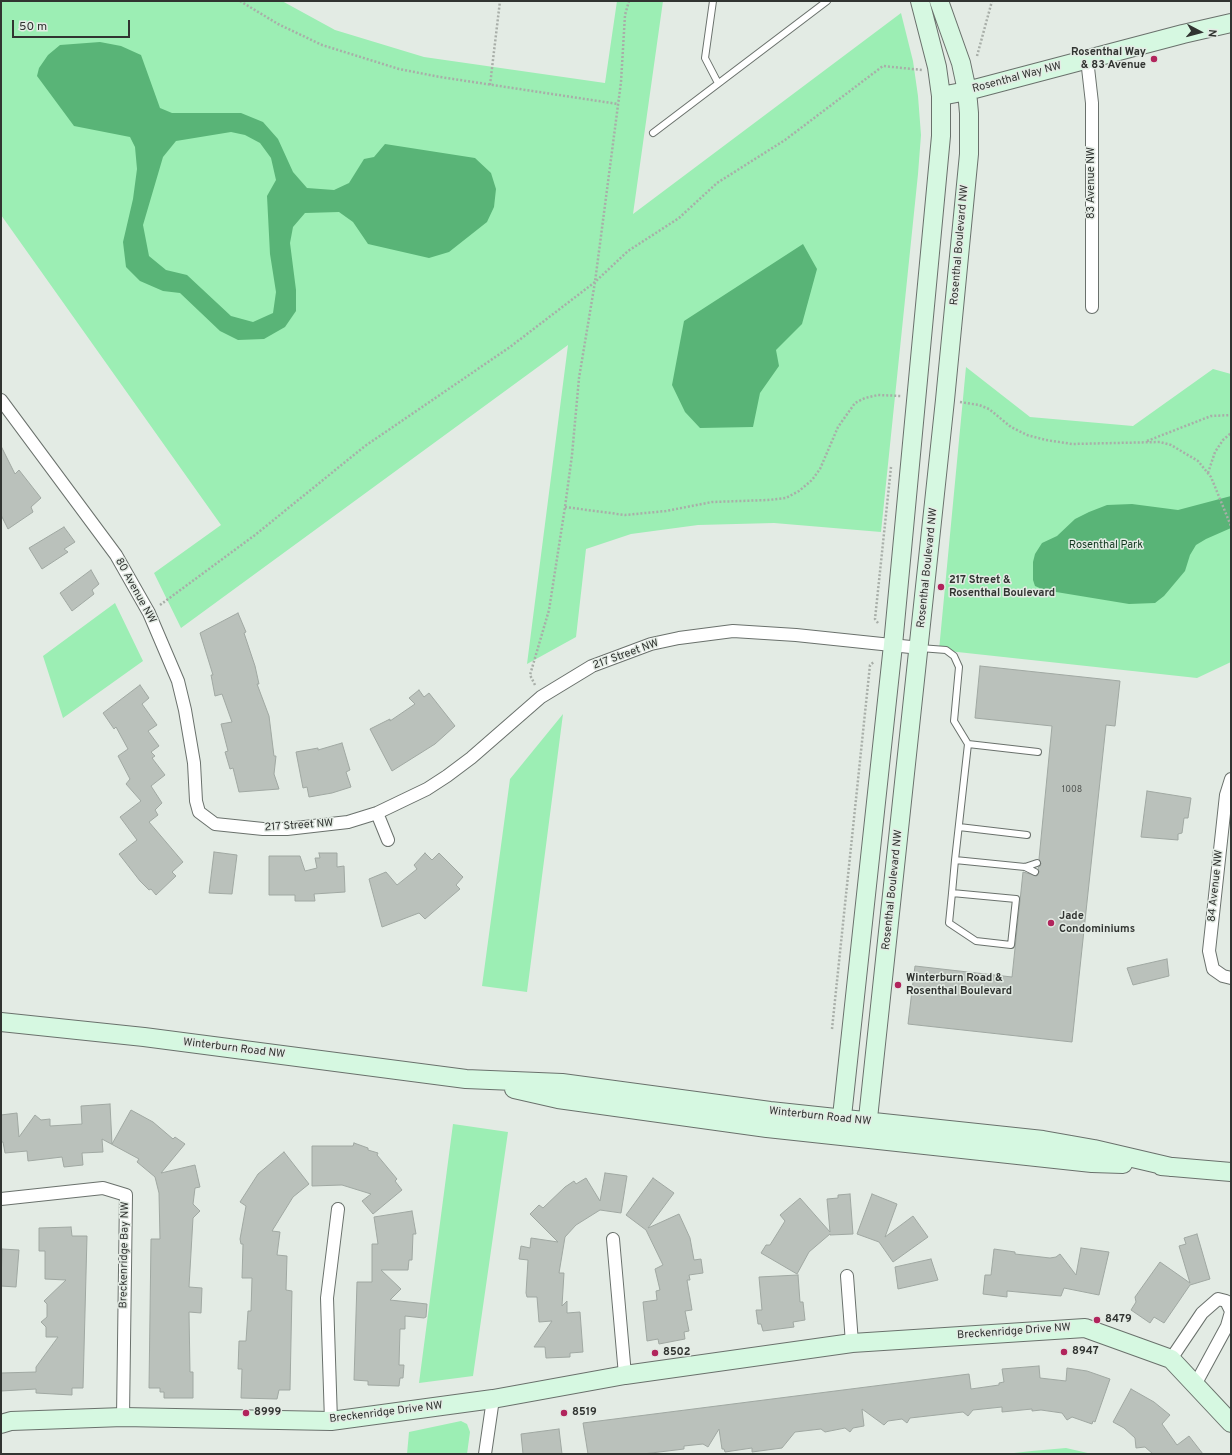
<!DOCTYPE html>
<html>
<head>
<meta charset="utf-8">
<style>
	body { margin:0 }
	#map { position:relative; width:1232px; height:1455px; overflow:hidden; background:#e3ebe4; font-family:Overpass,sans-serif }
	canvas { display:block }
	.frame { position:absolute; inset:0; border:2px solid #313431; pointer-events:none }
	.north { position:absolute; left:1180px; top:12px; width:40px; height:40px; -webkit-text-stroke:3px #e3ebe4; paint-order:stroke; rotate:96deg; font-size:11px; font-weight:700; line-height:16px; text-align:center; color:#313431 }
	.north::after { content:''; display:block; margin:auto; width:14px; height:18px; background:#313431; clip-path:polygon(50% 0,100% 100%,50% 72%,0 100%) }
	.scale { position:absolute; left:12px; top:20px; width:118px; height:18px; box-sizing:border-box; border:2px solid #313431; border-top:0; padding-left:5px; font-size:12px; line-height:14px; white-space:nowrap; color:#313431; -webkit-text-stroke:3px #e3ebe4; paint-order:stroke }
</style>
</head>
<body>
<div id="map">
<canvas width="1232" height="1455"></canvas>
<div class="frame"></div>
<div class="north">N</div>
<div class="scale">50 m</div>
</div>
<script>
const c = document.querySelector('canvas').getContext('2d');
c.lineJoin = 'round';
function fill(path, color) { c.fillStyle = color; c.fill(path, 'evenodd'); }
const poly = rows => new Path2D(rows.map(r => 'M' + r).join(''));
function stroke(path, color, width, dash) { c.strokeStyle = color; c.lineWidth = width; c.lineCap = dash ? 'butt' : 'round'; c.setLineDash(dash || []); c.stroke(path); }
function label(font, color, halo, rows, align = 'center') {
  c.font = font + ' Overpass,sans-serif'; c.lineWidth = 3; c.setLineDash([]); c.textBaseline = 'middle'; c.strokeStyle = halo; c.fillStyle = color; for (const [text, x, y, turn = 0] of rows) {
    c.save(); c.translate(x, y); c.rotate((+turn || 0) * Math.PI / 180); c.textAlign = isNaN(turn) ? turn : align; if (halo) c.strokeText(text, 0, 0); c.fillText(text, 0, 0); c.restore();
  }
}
fill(poly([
	[1,1,282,1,335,30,424,57,605,83,617,1,663,1,633,214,901,13,913,61,918,96,921,135,918,174,881,532,774,523,698,525,631,534,586,549,576,637,527,664,568,345,181,628,154,573,221,525,1,215],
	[966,367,1030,417,1133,426,1213,369,1231,374,1231,662,1197,678,939,650],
	[115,603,143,661,63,718,43,656],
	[563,714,527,992,482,986,510,779],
	[453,1124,508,1132,473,1376,419,1383],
	[461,1421,467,1424,470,1432,467,1454,407,1454,409,1432],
	[1066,1448,1092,1454,1005,1454,1032,1451]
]), '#9ceeb4');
fill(poly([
	[100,42,121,46,141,55,160,108,172,113,241,113,263,122,278,139,293,172,307,188,334,190,349,183,364,159,374,157,385,144,475,158,491,173,496,189,494,207,487,222,449,252,429,258,368,244,353,222,339,212,305,213,293,227,290,243,296,290,296,311,285,327,264,339,238,340,220,331,180,293,163,291,140,281,126,267,123,242,133,199,137,169,135,147,130,137,74,126,37,76,39,68,48,55,60,45],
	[231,132,245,135,260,143,271,158,276,180,267,196,270,254,276,292,273,313,253,322,231,316,187,275,166,270,149,256,143,225,163,157,176,141],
	[803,244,817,269,802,324,776,350,779,366,760,393,753,427,700,428,685,412,672,385,684,321],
	[1231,496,1231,528,1206,539,1196,545,1190,555,1185,571,1164,596,1155,603,1129,604,1044,590,1035,586,1033,580,1033,562,1035,554,1042,543,1057,536,1075,519,1089,512,1107,505,1132,504,1178,510]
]), '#59b477');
const building = poly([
	[1,446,15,474,19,470,41,498,31,507,33,512,8,529,1,515,1,446],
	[64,527,75,542,64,549,68,552,42,569,29,548,64,527],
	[91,570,99,584,92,590,94,594,72,611,60,593,91,570],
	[238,613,246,632,244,633,255,666,259,684,257,684,269,716,274,756,276,756,274,774,279,789,239,792,233,768,230,769,225,752,228,751,221,724,232,722,222,694,215,696,211,675,213,675,200,633,238,613],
	[980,666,1120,681,1115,726,1106,725,1072,1042,908,1024,915,966,1012,977,1023,872,1037,876,1039,872,1038,868,1041,864,1039,859,1052,726,975,718,980,666],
	[140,685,149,698,142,704,157,725,148,731,159,746,151,752,155,756,152,758,165,775,151,786,162,803,155,810,158,815,149,822,183,862,172,872,176,876,156,895,151,889,149,890,140,881,119,854,137,840,120,817,141,801,126,784,130,779,118,756,128,749,116,727,114,729,103,713,140,685],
	[419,690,424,697,429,693,455,726,435,744,392,771,370,729,390,719,390,721,415,704,409,698,419,690],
	[342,743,350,770,346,772,351,787,332,793,309,797,307,787,303,788,296,752,318,748,318,750,342,743],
	[1147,791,1191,798,1188,818,1184,818,1182,833,1178,834,1178,840,1141,837,1147,791],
	[214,852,237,855,232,894,209,893,214,852],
	[319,853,337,853,337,867,344,866,345,892,314,894,315,901,295,901,295,895,269,895,269,856,300,856,305,871,317,868,315,858,320,858,319,853],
	[425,853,432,860,439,853,463,877,456,885,460,889,425,919,419,913,382,927,369,879,386,872,397,885,417,869,414,865,425,853],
	[1167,959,1169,976,1133,985,1127,968,1167,959],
	[110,1104,112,1144,131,1110,153,1122,173,1139,175,1137,185,1144,161,1173,195,1165,200,1187,195,1188,193,1204,200,1211,193,1218,189,1287,202,1288,201,1313,189,1312,190,1372,193,1372,193,1398,164,1398,164,1392,160,1392,160,1388,149,1388,151,1239,160,1239,159,1193,155,1177,137,1162,139,1159,102,1139,103,1152,82,1153,83,1165,64,1167,62,1157,28,1161,27,1151,5,1153,3,1142,1,1142,1,1115,17,1113,19,1137,35,1115,41,1120,50,1119,50,1126,82,1124,81,1106,110,1104],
	[354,1143,368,1148,368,1150,378,1153,377,1155,397,1179,395,1181,402,1190,373,1214,362,1201,371,1194,342,1185,312,1186,312,1146,353,1146,354,1143],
	[284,1152,309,1184,293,1197,272,1231,280,1232,277,1255,287,1256,286,1290,292,1291,290,1390,279,1390,277,1399,241,1398,242,1369,238,1369,239,1341,246,1341,248,1311,251,1311,252,1278,242,1278,243,1244,241,1244,240,1239,246,1206,240,1202,258,1174,284,1152],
	[605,1173,627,1176,621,1213,600,1210,576,1225,565,1237,559,1273,564,1273,562,1306,567,1301,567,1313,580,1312,583,1352,570,1353,570,1357,546,1358,545,1347,534,1347,552,1321,539,1322,537,1297,527,1297,526,1293,528,1260,519,1259,521,1246,530,1248,531,1238,558,1242,530,1214,539,1205,543,1208,565,1187,574,1181,576,1184,586,1178,600,1201,605,1173],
	[653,1178,674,1193,648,1228,679,1214,690,1238,694,1260,701,1259,703,1273,689,1275,690,1280,687,1280,692,1310,685,1311,689,1331,684,1332,685,1339,659,1344,658,1339,647,1341,643,1302,657,1300,656,1291,660,1290,655,1269,663,1265,646,1230,626,1215,653,1178],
	[850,1194,853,1234,830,1235,830,1234,809,1252,797,1274,761,1253,766,1245,770,1245,785,1221,780,1215,800,1198,830,1232,827,1199,838,1198,838,1195,850,1194],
	[872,1194,897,1204,885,1237,913,1216,928,1237,893,1262,879,1242,857,1234,872,1194],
	[412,1211,416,1234,413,1234,412,1260,409,1260,408,1270,381,1270,401,1289,390,1300,427,1304,426,1317,424,1318,405,1316,405,1329,400,1329,399,1365,404,1365,403,1378,400,1378,399,1386,368,1385,368,1381,354,1380,357,1282,372,1282,372,1244,378,1244,374,1217,412,1211],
	[71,1227,72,1236,87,1236,83,1388,72,1388,72,1395,36,1393,36,1389,1,1391,1,1373,36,1372,36,1367,58,1337,46,1337,46,1327,41,1322,47,1317,47,1304,44,1301,66,1280,45,1279,45,1251,39,1251,39,1228,71,1227],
	[1197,1234,1210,1279,1190,1285,1164,1323,1154,1317,1150,1323,1131,1310,1136,1302,1135,1297,1160,1262,1190,1283,1179,1246,1186,1244,1184,1238,1197,1234],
	[1081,1248,1109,1252,1099,1295,1064,1288,1061,1296,1007,1291,1007,1297,983,1294,985,1275,991,1275,994,1249,1015,1252,1015,1254,1050,1258,1056,1257,1060,1254,1076,1275,1081,1248],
	[2,1249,19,1250,16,1287,1,1286,2,1249],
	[931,1259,938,1280,898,1289,895,1267,931,1259],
	[798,1275,800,1302,803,1302,805,1320,793,1322,794,1327,763,1331,761,1324,758,1324,756,1310,762,1310,759,1277,798,1275],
	[1039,1366,1040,1378,1066,1381,1067,1368,1087,1371,1110,1379,1095,1422,1093,1421,1092,1424,1072,1417,1067,1420,1062,1413,1041,1410,1032,1411,1032,1409,1002,1412,1002,1407,973,1410,968,1416,963,1412,910,1418,907,1423,902,1419,888,1421,884,1425,862,1409,864,1426,853,1428,850,1432,845,1428,825,1432,821,1429,795,1432,782,1448,752,1452,752,1448,725,1452,724,1449,722,1449,719,1429,708,1447,703,1444,684,1446,684,1449,643,1454,588,1454,583,1423,969,1374,971,1389,999,1385,999,1383,1004,1382,1002,1369,1039,1366],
	[1131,1389,1154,1402,1170,1415,1162,1424,1177,1445,1189,1436,1203,1454,1153,1454,1145,1447,1136,1448,1135,1438,1124,1428,1113,1422,1131,1389],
	[559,1429,562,1454,523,1454,521,1434,559,1429]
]);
fill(building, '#bac1bb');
stroke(building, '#a0a8a2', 1);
const lane = poly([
	[713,1,705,58,718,83],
	[653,133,827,1],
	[920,648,946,650,954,656,959,667,954,721,968,744,955,860,952,893,949,923,976,941,1011,945,1016,899,952,893],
	[968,744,1038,752],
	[959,827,1027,835],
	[955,860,1025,867,1037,863],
	[1025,867,1035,872]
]);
const street = poly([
	[1087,59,1092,103,1092,307],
	[1,400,116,555,149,613,178,681,185,710,194,763,196,801,199,812,215,824,263,829,287,829,348,822,377,813,427,789,447,776,471,758,541,697,592,666,651,644,679,638,733,631,796,635,920,648],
	[1231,779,1226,795,1209,951,1213,969,1223,976,1231,978],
	[377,813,388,840],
	[1,1199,103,1188,126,1195,123,1417],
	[613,1239,625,1375],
	[847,1276,852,1343],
	[1171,1359,1202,1313,1218,1299,1226,1301,1231,1311],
	[1195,1385,1227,1326,1231,1312],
	[331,1421,327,1298,338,1209],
	[485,1454,493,1399]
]);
const secondary = poly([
	[941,96,967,91,1183,34,1231,23],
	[1,1022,144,1037,466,1079,562,1083,770,1111,1043,1140,1094,1149,1171,1167],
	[514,1089,558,1099,767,1128,1092,1163,1123,1164],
	[840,1135,893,645,941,136,941,96,937,67,920,1],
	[866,1137,945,400,969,154,969,113,967,91,961,63,939,1],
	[1161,1166,1231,1172],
	[1,1424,11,1421,123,1417,331,1421,493,1399,625,1375,852,1343,1085,1328,1171,1359,1231,1423]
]);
stroke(lane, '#6a716c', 8);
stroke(street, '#6a716c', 14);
stroke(secondary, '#6a716c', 20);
stroke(poly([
	[240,1,278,24,322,45,399,69,440,77,618,104],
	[977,56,992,1],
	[490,85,500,1],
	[960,402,979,405,989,409,1011,427,1027,435,1046,440,1072,444,1160,442,1171,445,1198,461,1211,477,1231,526],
	[1147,441,1211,416,1231,415],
	[1208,473,1215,452,1223,440,1231,433],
	[565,507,625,515,666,511,712,502,768,500,786,498,799,491,812,480,820,469,838,427,855,403,865,398,878,395,901,396],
	[160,605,255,535,365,446,510,347,595,282,628,251,679,218,717,183,785,140,883,66,922,70],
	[878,623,875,619,891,467],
	[535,685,530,675,549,610,565,507,572,455,579,378,595,282,621,82,625,15,629,1],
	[832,1029,870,665,874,662]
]), '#a8aea8', 2.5, [2, 2]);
stroke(lane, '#fff', 6);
stroke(street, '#fff', 12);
stroke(secondary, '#d6f8e1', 18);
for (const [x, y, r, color] of [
	[1154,59,4,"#b1245c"],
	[941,587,4,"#b1245c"],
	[1051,923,4,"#b1245c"],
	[898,985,4,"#b1245c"],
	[1097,1320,4,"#b1245c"],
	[1064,1352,4,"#b1245c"],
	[655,1353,4,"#b1245c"],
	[246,1413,4,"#b1245c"],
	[564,1413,4,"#b1245c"]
]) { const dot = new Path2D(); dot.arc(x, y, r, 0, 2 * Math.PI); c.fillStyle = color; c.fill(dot); stroke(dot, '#e3ebe4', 1.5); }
label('9px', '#535754', null, [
	["1008",1072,790]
]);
label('bold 11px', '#313431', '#e3ebe4', [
	["Rosenthal Way",1146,53,"right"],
	["& 83 Avenue",1146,66,"right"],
	["217 Street &",949,581],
	["Rosenthal Boulevard",949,594],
	["Jade",1059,917],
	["Condominiums",1059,930],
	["Winterburn Road &",906,979],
	["Rosenthal Boulevard",906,992],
	["8479",1105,1320],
	["8947",1072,1352],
	["8502",663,1353],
	["8999",254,1413],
	["8519",572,1413]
], 'left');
label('11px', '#313431', '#e3ebe4', [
	["Rosenthal Way NW",1017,78,-15],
	["83 Avenue NW",1092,183,-90],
	["Rosenthal Boulevard NW",960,245,-85],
	["Rosenthal Boulevard NW",928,568,-84],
	["80 Avenue NW",135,591,61],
	["217 Street NW",626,655,-20],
	["217 Street NW",299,826,-4],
	["84 Avenue NW",1216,886,-84],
	["Rosenthal Boulevard NW",893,890,-84],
	["Winterburn Road NW",234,1049,7],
	["Winterburn Road NW",820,1117,6],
	["Breckenridge Bay NW",125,1255,-89],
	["Breckenridge Drive NW",1014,1332,-4],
	["Breckenridge Drive NW",386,1413,-7]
]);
label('11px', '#10371e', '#e3ebe4', [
	["Rosenthal Park",1106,546]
]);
</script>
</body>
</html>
